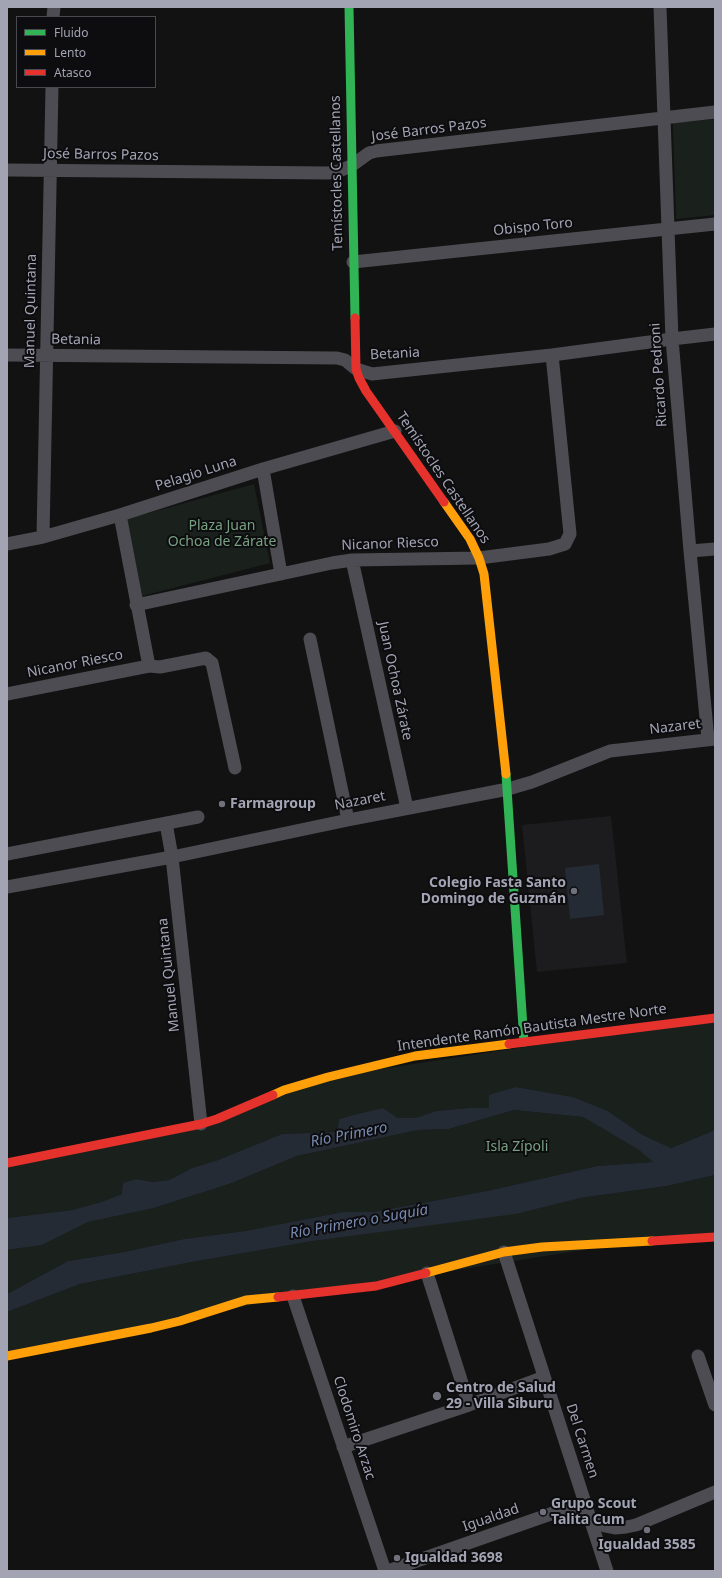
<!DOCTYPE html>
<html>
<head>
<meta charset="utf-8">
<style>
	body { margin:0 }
	#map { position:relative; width:722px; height:1578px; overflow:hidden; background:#121212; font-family:"Noto Sans",sans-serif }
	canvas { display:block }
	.frame { position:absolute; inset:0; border:8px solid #a2a4b4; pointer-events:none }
	.legend { position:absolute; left:16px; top:16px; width:140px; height:72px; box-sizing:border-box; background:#0d0c0e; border:1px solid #494950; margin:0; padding:5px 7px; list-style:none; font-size:12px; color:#a2a4b4 }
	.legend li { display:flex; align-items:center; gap:8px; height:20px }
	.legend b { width:20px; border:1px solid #494950 }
</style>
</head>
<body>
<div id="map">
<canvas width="722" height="1578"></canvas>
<div class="frame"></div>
<ul class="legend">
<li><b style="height:5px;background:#30b455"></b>Fluido</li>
<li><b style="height:5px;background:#ff9f0a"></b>Lento</li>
<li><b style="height:5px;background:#e5322d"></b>Atasco</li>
</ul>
</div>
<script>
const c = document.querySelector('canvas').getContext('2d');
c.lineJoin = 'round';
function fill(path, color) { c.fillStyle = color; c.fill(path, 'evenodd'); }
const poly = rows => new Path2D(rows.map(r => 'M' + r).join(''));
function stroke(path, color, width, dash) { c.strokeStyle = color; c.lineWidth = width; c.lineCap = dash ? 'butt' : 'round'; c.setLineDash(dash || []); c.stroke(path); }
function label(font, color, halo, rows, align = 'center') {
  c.font = font + ' "Noto Sans",sans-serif'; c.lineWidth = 4; c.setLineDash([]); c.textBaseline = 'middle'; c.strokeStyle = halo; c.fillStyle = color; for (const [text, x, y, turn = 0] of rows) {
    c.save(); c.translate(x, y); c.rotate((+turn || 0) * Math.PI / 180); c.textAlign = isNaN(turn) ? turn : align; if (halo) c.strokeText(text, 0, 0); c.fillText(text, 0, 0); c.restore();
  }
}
fill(poly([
	[611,816,627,963,537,972,522,825]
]), '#1c1c1e');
fill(poly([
	[715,119,715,215,676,219,673,123],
	[254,484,270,563,142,596,127,519],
	[715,1018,715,1130,671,1148,641,1134,608,1111,573,1097,516,1087,489,1108,469,1108,436,1111,415,1118,398,1118,383,1108,357,1114,339,1119,337,1132,282,1134,218,1160,192,1168,169,1180,153,1182,137,1179,122,1194,101,1202,72,1210,7,1218,7,1163,185,1128,328,1077],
	[514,1110,583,1117,639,1150,654,1162,597,1166,487,1191,373,1212,343,1212,245,1231,184,1239,124,1252,68,1261,7,1294,7,1250,42,1245,88,1222,154,1208,232,1183,297,1156,418,1130,449,1129],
	[715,1175,715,1237,640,1241,293,1296,7,1356,7,1312,80,1284,192,1262,313,1241,405,1228,580,1198,667,1186]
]), '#1a211c');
fill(poly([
	[599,864,604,915,570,919,565,868],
	[516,1087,573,1097,608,1111,641,1134,671,1148,715,1130,715,1175,667,1186,580,1198,515,1214,313,1241,192,1262,80,1284,7,1312,7,1294,68,1261,124,1252,184,1239,245,1231,343,1212,373,1212,487,1191,597,1166,653,1162,639,1150,583,1117,514,1110,449,1129,418,1130,297,1156,232,1183,154,1208,88,1222,42,1245,7,1250,7,1218,72,1210,101,1202,122,1194,123,1183,137,1179,153,1182,169,1180,192,1168,218,1160,282,1134,337,1132,339,1119,357,1114,383,1108,398,1118,415,1118,436,1111,469,1108,489,1108,489,1095]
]), '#252b34');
stroke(poly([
	[660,7,672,339,690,551,708,739],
	[53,17,54,7],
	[7,170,328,173,339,171,351,166,369,153,376,151,715,112],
	[353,262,715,224],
	[7,355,337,358,345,360,356,369,372,374,552,355,672,339,715,334],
	[263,469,281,574],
	[120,515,149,666],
	[43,537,52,87],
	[7,544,43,537,120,515,263,469,395,431],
	[690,551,715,549],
	[352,560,407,808],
	[136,605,332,563,352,560,479,558,549,549,565,544,570,534,552,355],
	[310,639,348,820],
	[7,694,149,666,160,667,206,658,212,663,235,768],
	[166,823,172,857,201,1124],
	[7,854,198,817],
	[7,887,172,857,348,820,508,789,532,782,610,751,715,739],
	[504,1252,607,1571],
	[427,1273,469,1405],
	[293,1296,385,1571],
	[698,1356,715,1405],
	[343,1447,469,1405,544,1377],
	[388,1571,562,1510,575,1510,605,1526,615,1528,626,1527,636,1525,715,1492]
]), '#4c4c52', 13);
stroke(poly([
	[349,7,355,318],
	[506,774,524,1042]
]), '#30b455', 9);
stroke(poly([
	[444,502,470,539,479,558,484,574,506,774],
	[273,1095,284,1090,328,1077,415,1056,509,1044],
	[426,1273,504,1252,542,1247,652,1241],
	[7,1356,151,1328,180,1321,246,1300,278,1297]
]), '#ff9f0a', 9);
stroke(poly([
	[355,318,356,369,359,378,366,391,444,502],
	[509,1044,715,1018],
	[7,1163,201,1124,217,1119,273,1095],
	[652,1241,715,1237],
	[278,1297,376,1286,426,1273]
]), '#e5322d', 9);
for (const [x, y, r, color] of [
	[222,804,4,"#70717b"],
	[574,891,4,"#70717b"],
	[437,1396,5,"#70717b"],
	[543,1512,4,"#70717b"],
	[647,1530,4,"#70717b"],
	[397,1558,4,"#70717b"]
]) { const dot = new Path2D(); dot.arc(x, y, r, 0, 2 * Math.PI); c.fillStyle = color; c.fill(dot); stroke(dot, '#0d0c0e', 1.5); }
label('14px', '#a2a4b4', '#0d0c0e', [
	["José Barros Pazos",429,130,-7],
	["José Barros Pazos",101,155,1],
	["Temístocles Castellanos",337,173,-91],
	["Obispo Toro",533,227,-6],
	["Manuel Quintana",31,311,-89],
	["Betania",76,340,1],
	["Betania",395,354,-3],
	["Ricardo Pedroni",659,375,-94],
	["Pelagio Luna",196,474,-18],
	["Temístocles Castellanos",443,478,56],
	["Nicanor Riesco",390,544,-2],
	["Nicanor Riesco",75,664,-11],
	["Juan Ochoa Zárate",395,681,78],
	["Nazaret",675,727,-7],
	["Nazaret",360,801,-11],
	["Manuel Quintana",169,975,-96],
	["Intendente Ramón Bautista Mestre Norte",532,1028,-8],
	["Clodomiro Arzac",354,1428,72],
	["Del Carmen",582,1441,72],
	["Igualdad",491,1518,-19]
]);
label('14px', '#78a082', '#0d0c0e', [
	["Plaza Juan",222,526],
	["Ochoa de Zárate",222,542],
	["Isla Zípoli",517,1147]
]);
label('bold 14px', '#a2a4b4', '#0d0c0e', [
	["Farmagroup",230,804],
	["Colegio Fasta Santo",566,883,"right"],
	["Domingo de Guzmán",566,899,"right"],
	["Centro de Salud",446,1388],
	["29 - Villa Siburu",446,1404],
	["Grupo Scout",551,1504],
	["Talita Cum",551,1520],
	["Igualdad 3585",647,1545,"center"],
	["Igualdad 3698",405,1558]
], 'left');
label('italic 15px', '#778ab2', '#0d0c0e', [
	["Río Primero",349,1135,-11],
	["Río Primero o Suquía",359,1222,-10]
]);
</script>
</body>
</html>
